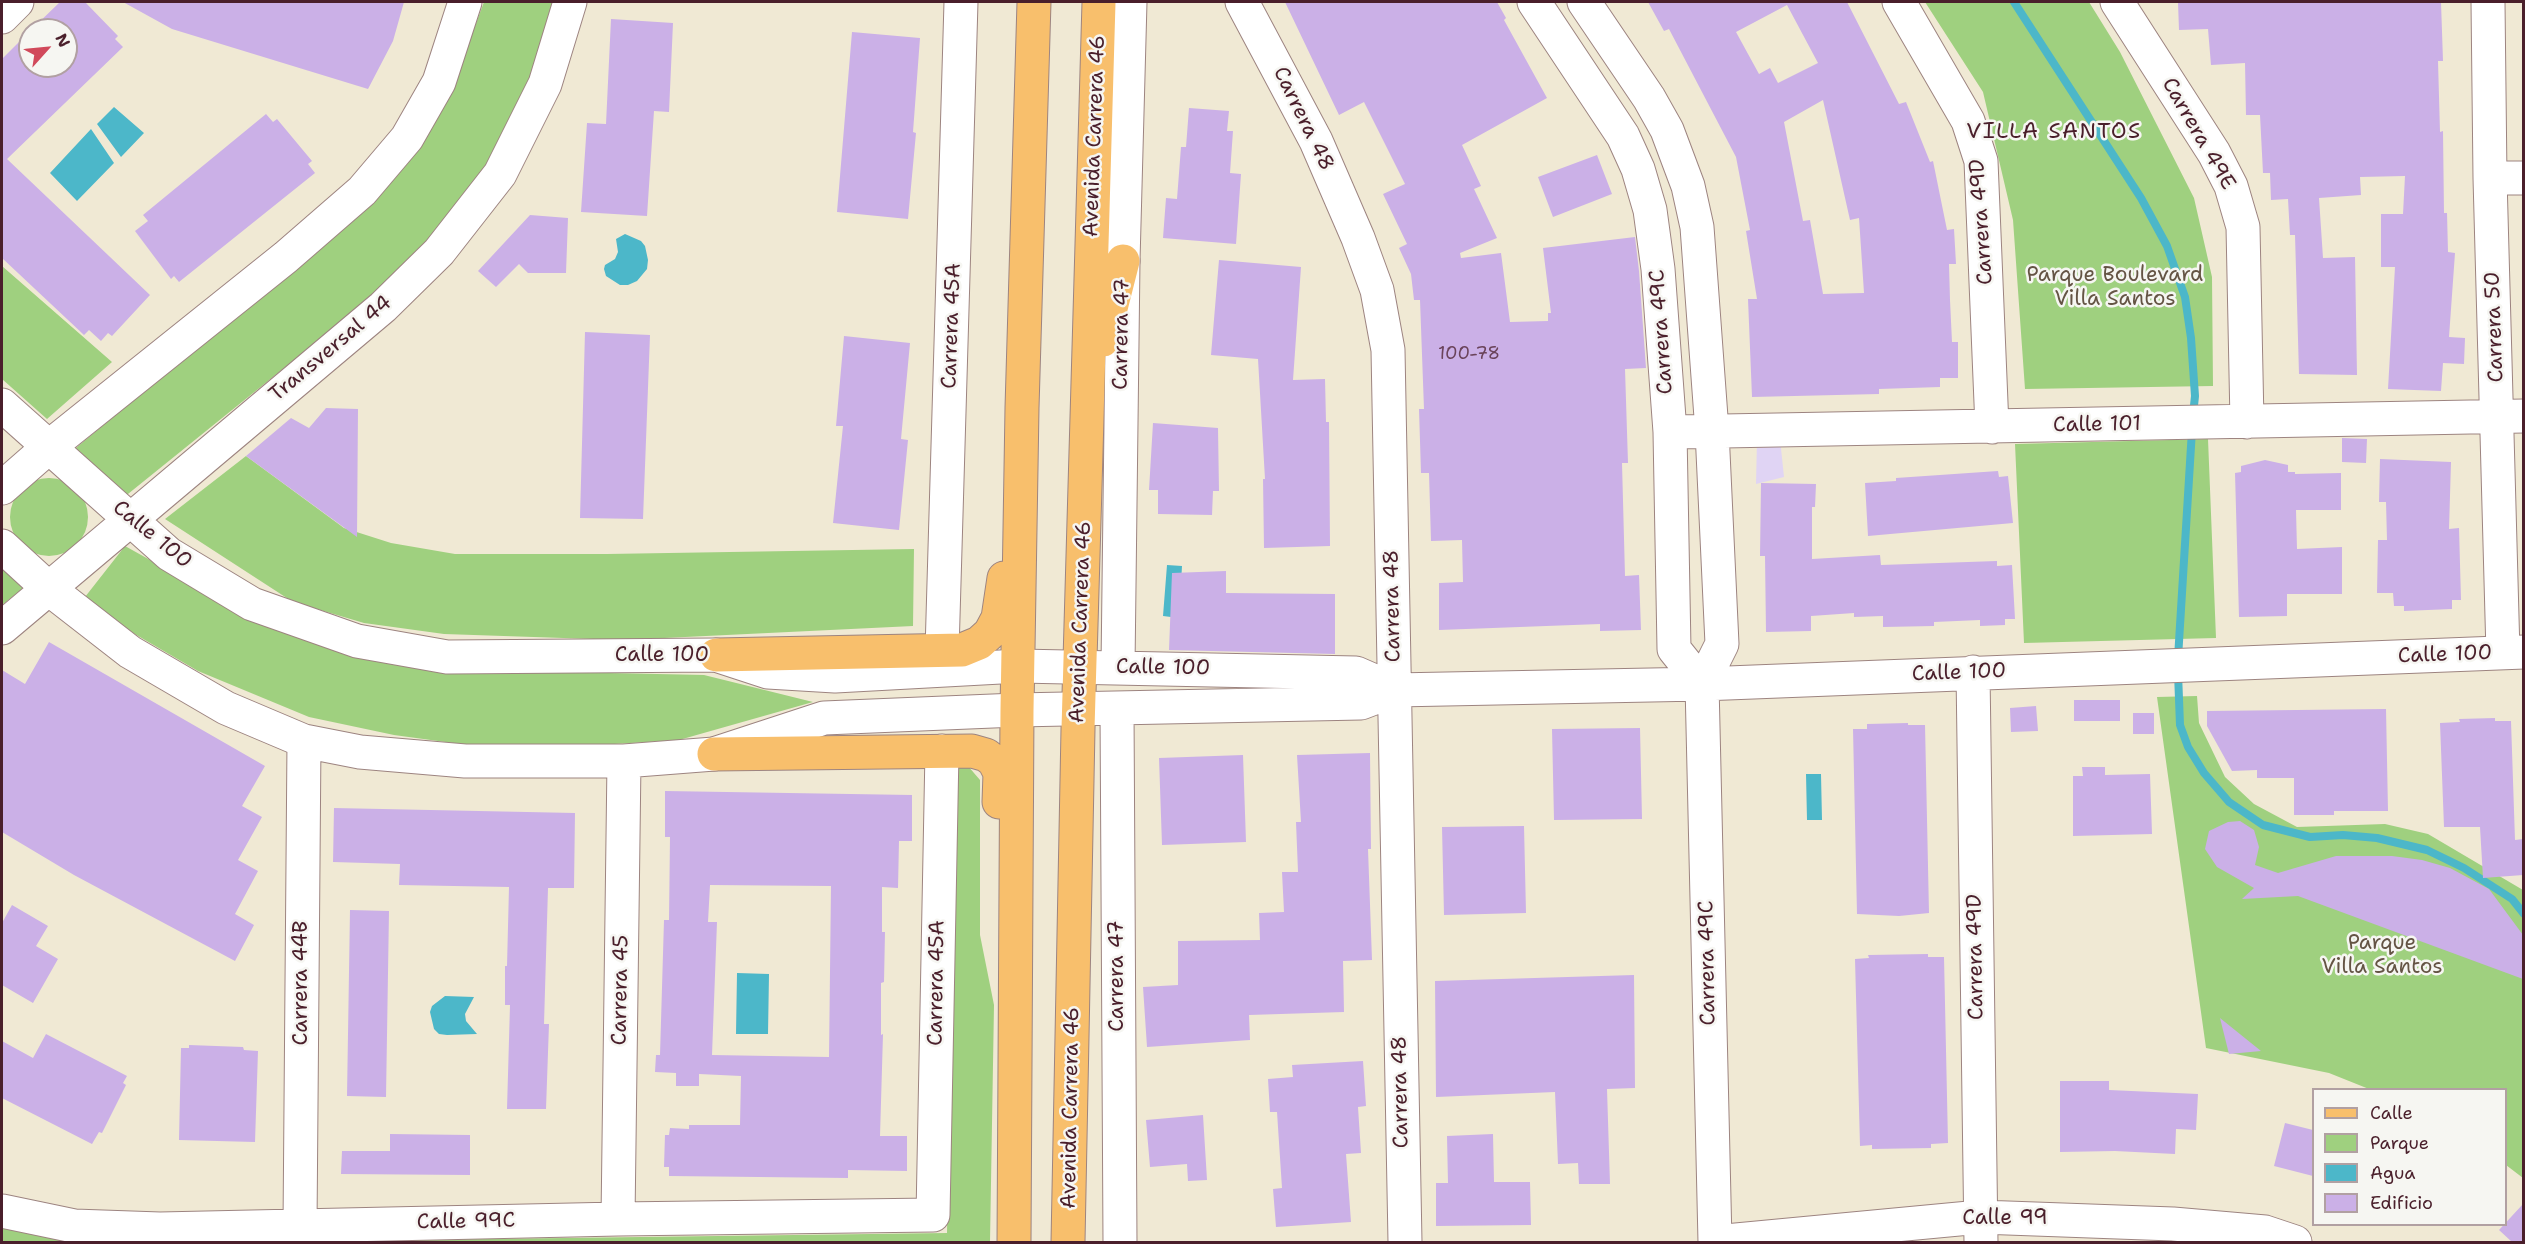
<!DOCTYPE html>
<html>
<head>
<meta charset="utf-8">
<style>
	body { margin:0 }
	#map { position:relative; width:2525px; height:1244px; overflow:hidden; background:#f0e9d4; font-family:"Shantell Sans",sans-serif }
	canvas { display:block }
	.frame { position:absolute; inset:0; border:3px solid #4a1f2b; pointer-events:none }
	.legend { position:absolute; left:2312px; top:1088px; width:195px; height:138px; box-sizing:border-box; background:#f6f6f2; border:2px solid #b1a0a2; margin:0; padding:8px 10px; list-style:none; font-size:18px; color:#4a1f2b }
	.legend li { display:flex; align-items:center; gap:12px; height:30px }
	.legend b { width:30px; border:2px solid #b1a0a2 }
	.north { position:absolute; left:18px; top:18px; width:60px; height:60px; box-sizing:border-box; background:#f6f6f2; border:2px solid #b1a0a2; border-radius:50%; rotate:63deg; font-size:16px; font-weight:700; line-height:24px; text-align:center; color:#4a1f2b }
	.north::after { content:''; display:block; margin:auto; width:21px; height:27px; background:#d1495b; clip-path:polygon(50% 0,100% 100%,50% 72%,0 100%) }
</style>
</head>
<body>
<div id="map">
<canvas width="2525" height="1244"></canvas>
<div class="frame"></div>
<ul class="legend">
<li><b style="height:8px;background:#f8bf6c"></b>Calle</li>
<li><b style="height:16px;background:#9fd07f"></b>Parque</li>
<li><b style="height:16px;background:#4cb7c9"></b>Agua</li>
<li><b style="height:16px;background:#cbb0e7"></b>Edificio</li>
</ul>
<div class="north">N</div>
</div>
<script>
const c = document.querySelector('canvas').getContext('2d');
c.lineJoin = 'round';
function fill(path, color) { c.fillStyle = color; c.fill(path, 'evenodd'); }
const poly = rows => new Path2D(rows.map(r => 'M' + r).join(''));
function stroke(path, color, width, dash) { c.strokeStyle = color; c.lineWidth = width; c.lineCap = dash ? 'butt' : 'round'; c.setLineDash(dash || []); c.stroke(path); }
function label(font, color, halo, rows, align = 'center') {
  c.font = font + ' "Shantell Sans",sans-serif'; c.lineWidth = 5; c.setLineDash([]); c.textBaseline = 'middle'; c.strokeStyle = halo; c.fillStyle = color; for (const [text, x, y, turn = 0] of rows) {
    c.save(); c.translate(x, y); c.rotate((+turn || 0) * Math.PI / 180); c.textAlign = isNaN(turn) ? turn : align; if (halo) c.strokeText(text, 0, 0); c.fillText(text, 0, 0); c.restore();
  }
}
fill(poly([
	[1780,439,1784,477,1756,484,1757,440]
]), '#e0d4f4');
fill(poly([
	[484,2,554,2,532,77,489,165,428,245,351,314,123,498,71,452,267,289,451,89],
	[1925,2,2089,2,2120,52,2194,198,2212,277,2213,386,2025,389,2013,220,1983,92],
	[2,266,112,362,47,419,2,379],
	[2208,439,2216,638,2024,643,2015,444],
	[246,456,344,528,391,543,455,554,607,554,914,549,913,626,623,640,444,634,364,623,293,602,165,519],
	'10 517a39 39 0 1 1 78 0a39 39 0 1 1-78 0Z',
	[125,546,247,614,421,669,704,675,813,702,679,740,615,744,475,746,394,735,309,717,198,671,133,633,85,597],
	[2,564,26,586,2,605],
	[2197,696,2199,723,2225,777,2254,804,2297,827,2385,824,2428,834,2523,890,2523,1178,2506,1165,2506,1090,2369,1089,2329,1073,2206,1048,2157,697],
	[954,766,968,766,980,780,980,935,994,1005,990,1242,2,1242,2,1223,335,1241,947,1233]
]), '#9fd07f');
fill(poly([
	[114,107,144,133,121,157,97,124],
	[91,129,114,163,77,201,50,173],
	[625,234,641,241,645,246,648,260,647,269,637,281,628,285,620,285,606,276,604,269,605,265,615,259,618,252,616,239],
	[1167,565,1182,566,1179,618,1163,616],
	[1806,774,1821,774,1822,820,1807,820],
	[737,973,769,974,768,1034,736,1034],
	[445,996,474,997,465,1014,466,1021,477,1034,447,1035,439,1034,434,1029,430,1012,432,1006]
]), '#4cb7c9');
stroke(poly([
	[2014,2,2141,198,2167,246,2185,297,2191,338,2195,396,2193,415],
	[2178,658,2192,430],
	[2178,673,2180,725,2188,747,2204,773,2229,802,2263,825,2310,837,2343,835,2377,838,2427,850,2464,868,2512,899,2524,914]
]), '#4cb7c9', 8);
fill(poly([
	[60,2,85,2,118,36,115,39,123,47,7,159,150,295,112,336,108,333,101,341,89,330,84,335,2,258,2,59,30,31,30,66,66,66,66,30,31,30],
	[123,2,404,2,393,41,368,89,172,29],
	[1285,2,1497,2,1506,18,1504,20,1547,98,1462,145,1481,186,1474,189,1497,238,1460,253,1461,258,1501,253,1510,322,1548,321,1548,313,1551,313,1543,248,1635,237,1639,271,1646,368,1625,369,1628,463,1622,463,1625,576,1639,575,1641,630,1600,631,1600,624,1439,630,1439,583,1463,582,1462,540,1431,541,1429,473,1421,473,1419,409,1424,409,1420,300,1414,300,1411,274,1399,248,1407,244,1383,194,1405,184,1364,102,1339,115],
	[1648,2,1847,2,1899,104,1906,102,1930,162,1933,161,1947,230,1954,229,1956,264,1949,264,1950,300,1952,342,1958,342,1958,378,1940,378,1940,387,1879,389,1879,394,1752,397,1748,299,1757,299,1746,231,1750,230,1736,157,1669,29,1664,31],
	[1787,5,1818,63,1778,83,1770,68,1759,74,1736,32],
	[1823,100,1850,220,1859,218,1864,293,1823,294,1810,220,1803,221,1784,122],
	[2178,2,2441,2,2443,61,2438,61,2440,132,2443,131,2444,213,2447,213,2448,252,2455,253,2449,337,2465,338,2464,364,2443,363,2441,391,2388,389,2395,267,2381,267,2381,214,2403,214,2405,176,2360,177,2361,195,2319,198,2323,258,2355,257,2357,375,2299,374,2295,235,2290,235,2288,199,2271,200,2270,173,2263,173,2260,115,2246,115,2245,63,2211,65,2208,29,2179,30],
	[611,19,673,23,669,112,654,111,647,216,581,212,587,123,606,124],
	[852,32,920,38,913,132,916,133,908,219,837,212],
	[1189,108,1229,111,1227,131,1233,131,1230,173,1241,174,1236,244,1163,238,1166,198,1177,199,1181,147,1186,147],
	[266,114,273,122,277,119,312,161,308,164,315,173,179,282,174,276,171,279,135,231,148,221,143,215],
	[1597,155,1612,194,1553,217,1538,177],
	[530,215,568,218,566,273,528,273,519,264,496,287,478,271],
	[1219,260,1301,267,1293,380,1325,379,1326,422,1329,422,1330,546,1264,548,1263,479,1265,479,1258,359,1211,355],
	[585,332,650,335,643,519,580,518],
	[844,336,910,343,901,439,908,440,899,530,833,523,843,426,836,426],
	[326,408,358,409,357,537,246,456,291,418,309,428],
	[1153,423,1218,428,1219,491,1213,491,1212,515,1158,514,1158,490,1149,490],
	[2342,438,2367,439,2366,463,2342,462],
	[2380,459,2451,462,2449,529,2459,528,2461,600,2452,600,2452,609,2404,611,2404,606,2394,606,2393,593,2377,593,2378,540,2387,540,2386,502,2379,502],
	[2265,460,2288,465,2288,472,2295,472,2295,474,2341,473,2341,510,2296,510,2297,549,2342,547,2342,594,2287,594,2287,616,2239,617,2235,473,2241,472,2241,466],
	[1998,471,1999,477,2008,476,2013,523,1868,536,1865,483,1896,481,1896,478],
	[1761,483,1816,484,1815,507,1812,507,1812,559,1880,555,1881,565,1997,561,1997,566,2012,565,2015,619,2005,619,2005,625,1980,626,1980,620,1934,622,1934,626,1883,627,1883,616,1854,617,1854,613,1811,616,1811,631,1766,632,1765,556,1760,556],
	[1226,571,1226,593,1335,594,1335,654,1169,650,1172,573],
	[49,642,265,766,242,806,262,817,238,860,258,871,235,914,254,925,235,961,74,875,2,832,2,670,25,684],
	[2074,700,2120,700,2120,721,2074,721],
	[2036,706,2038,731,2011,732,2010,708],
	[2386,709,2388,811,2334,811,2334,815,2294,815,2294,778,2257,778,2257,770,2232,771,2207,726,2207,711],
	[2133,713,2154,713,2154,734,2133,734],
	[2495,718,2495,721,2511,721,2515,840,2523,839,2523,875,2483,878,2480,827,2444,827,2440,723,2460,722,2459,719],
	[1908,723,1908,725,1925,725,1929,913,1899,916,1857,914,1853,729,1867,729,1867,724],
	[1640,728,1642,819,1554,820,1552,729],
	[1370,753,1371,849,1368,849,1372,960,1343,961,1344,1012,1249,1015,1250,1040,1147,1047,1143,987,1178,985,1178,941,1260,940,1259,913,1284,912,1282,872,1298,872,1296,822,1301,822,1297,755],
	[1243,755,1246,842,1162,845,1159,758],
	[2082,767,2105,767,2105,775,2150,774,2152,834,2073,836,2073,776,2083,776],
	[665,791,912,795,912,841,899,841,898,888,882,887,882,932,885,932,884,982,881,983,881,1035,883,1034,880,1136,907,1136,907,1171,848,1170,848,1178,669,1176,669,1167,664,1167,665,1135,669,1135,670,1128,689,1129,689,1125,740,1125,741,1076,699,1074,699,1086,676,1086,676,1073,655,1072,656,1055,660,1055,664,920,669,920,670,837,665,837],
	[710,885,831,886,829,1057,712,1055,717,922,708,922],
	[334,808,575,813,574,888,548,888,544,1024,549,1024,546,1109,507,1109,510,1005,505,1005,505,966,507,966,509,887,399,885,400,864,333,862],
	[2240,821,2254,830,2259,847,2255,865,2278,873,2336,856,2392,856,2422,860,2450,868,2489,889,2523,935,2523,979,2298,896,2242,899,2254,888,2217,867,2205,849,2209,831,2228,822],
	[1524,826,1526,913,1444,915,1442,827],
	[12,905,48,926,36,946,58,959,33,1003,2,985,2,923],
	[350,910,389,911,386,1097,347,1096],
	[1928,954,1928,957,1944,957,1948,1143,1931,1144,1931,1148,1872,1149,1872,1145,1860,1146,1855,959,1869,958,1868,955],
	[1634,975,1635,1088,1607,1089,1610,1184,1579,1184,1578,1163,1558,1164,1555,1092,1436,1097,1435,981],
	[2220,1018,2261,1051,2229,1054],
	[46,1034,127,1076,123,1083,126,1085,102,1133,99,1132,92,1144,2,1098,2,1041,33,1058],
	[189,1045,243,1047,244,1050,258,1051,255,1142,179,1140,181,1048,189,1048],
	[1363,1061,1366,1106,1358,1107,1361,1153,1346,1154,1351,1222,1276,1227,1273,1189,1282,1188,1277,1112,1270,1112,1268,1079,1293,1077,1292,1065],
	[2060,1081,2109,1081,2109,1090,2198,1094,2196,1130,2176,1129,2175,1154,2115,1151,2060,1152],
	[1203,1115,1207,1180,1188,1181,1187,1164,1150,1167,1146,1120],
	[2285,1123,2313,1130,2313,1176,2274,1166],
	[390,1134,470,1135,470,1175,341,1174,342,1151,390,1151],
	[1493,1134,1494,1182,1530,1182,1531,1225,1436,1226,1436,1183,1448,1183,1447,1136],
	[2523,1204,2523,1242,2512,1242,2499,1230]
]), '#cbb0e7');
const minor = poly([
	[1242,2,1316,141,1358,238,1377,290,1388,350,1405,1242],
	[1534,2,1623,136,1638,169,1650,210,1658,269,1670,432,1674,649,1702,684],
	[1584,2,1649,98,1667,130,1688,186,1697,227,1712,431,1722,644,1702,684,1715,1242],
	[1899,2,1968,121,1981,161,1992,427],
	[2117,2,2214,153,2231,186,2243,227,2247,422],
	[2488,2,2490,178,2503,653],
	[2,17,17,2],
	[2490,178,2524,178],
	[2,405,169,554,252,604,357,641,447,657,716,655,768,672,835,676,1019,666,1356,673,1395,690],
	[1670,432,2524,416],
	[2,488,50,446,286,257,362,191,407,138,439,82,465,2],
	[2,546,49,589,130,652,226,708,304,741,360,752,465,761,624,761,714,754,824,718,1017,710,1361,703,1395,690,1702,684,2524,652],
	[2,628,383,307,439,252,500,174,545,84,570,2],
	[942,651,961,2],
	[1118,667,1123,261,1130,2],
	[1973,672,1981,1242],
	[1117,709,1120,1242],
	[2,1211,74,1226,160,1229,618,1219,933,1215,942,751],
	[618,1219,624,761],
	[300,1226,304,741],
	[1715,1242,1980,1217,2173,1224,2265,1232,2295,1242]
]);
const major = poly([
	[1103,340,1123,261],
	[716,655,962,650,979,643,990,633,998,618,1004,578],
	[714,754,972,751,986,755,994,761,1000,773,999,802],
	[1014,1242,1017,710,1022,408,1034,2],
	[1068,1242,1078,729,1099,2]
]);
stroke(minor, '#9d8480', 35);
stroke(major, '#9d8480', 35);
stroke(minor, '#fff', 33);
stroke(major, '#f8bf6c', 33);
label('18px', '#6a435a', null, [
	["100-78",1469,354]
]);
label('21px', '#4a1f2b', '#f6f6f2', [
	["Carrera 48",1303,119,64],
	["Carrera 49E",2198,134,60],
	["Avenida Carrera 46",1095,136,-88],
	["Carrera 49D",1982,222,-94],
	["Carrera 45A",952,326,-88],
	["Carrera 50",2495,327,-92],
	["Carrera 49C",1662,332,-94],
	["Carrera 47",1122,334,-89],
	["Transversal 44",331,349,-40],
	["Calle 101",2097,425,-1],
	["Calle 100",152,535,39],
	["Carrera 48",1393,606,-91],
	["Avenida Carrera 46",1081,622,-88],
	["Calle 100",2445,655,-2],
	["Calle 100",662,656],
	["Calle 100",1163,668,1],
	["Calle 100",1959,673,-2],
	["Carrera 49D",1976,957,-91],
	["Carrera 49C",1708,963,-91],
	["Carrera 47",1118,976,-90],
	["Carrera 44B",302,983,-90],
	["Carrera 45A",937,983,-89],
	["Carrera 45",621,990,-89],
	["Carrera 48",1401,1092,-91],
	["Avenida Carrera 46",1071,1108,-89],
	["Calle 99",2005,1219],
	["Calle 99C",466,1222,-1]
]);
label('21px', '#645444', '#f6f6f2', [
	["Parque Boulevard",2115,276],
	["Villa Santos",2115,300],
	["Parque",2382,944],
	["Villa Santos",2382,968]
]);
c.letterSpacing = '1.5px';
label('22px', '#4a1f2b', '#f6f6f2', [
	["VILLA SANTOS",2054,132]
]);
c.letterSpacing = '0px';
</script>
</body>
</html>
